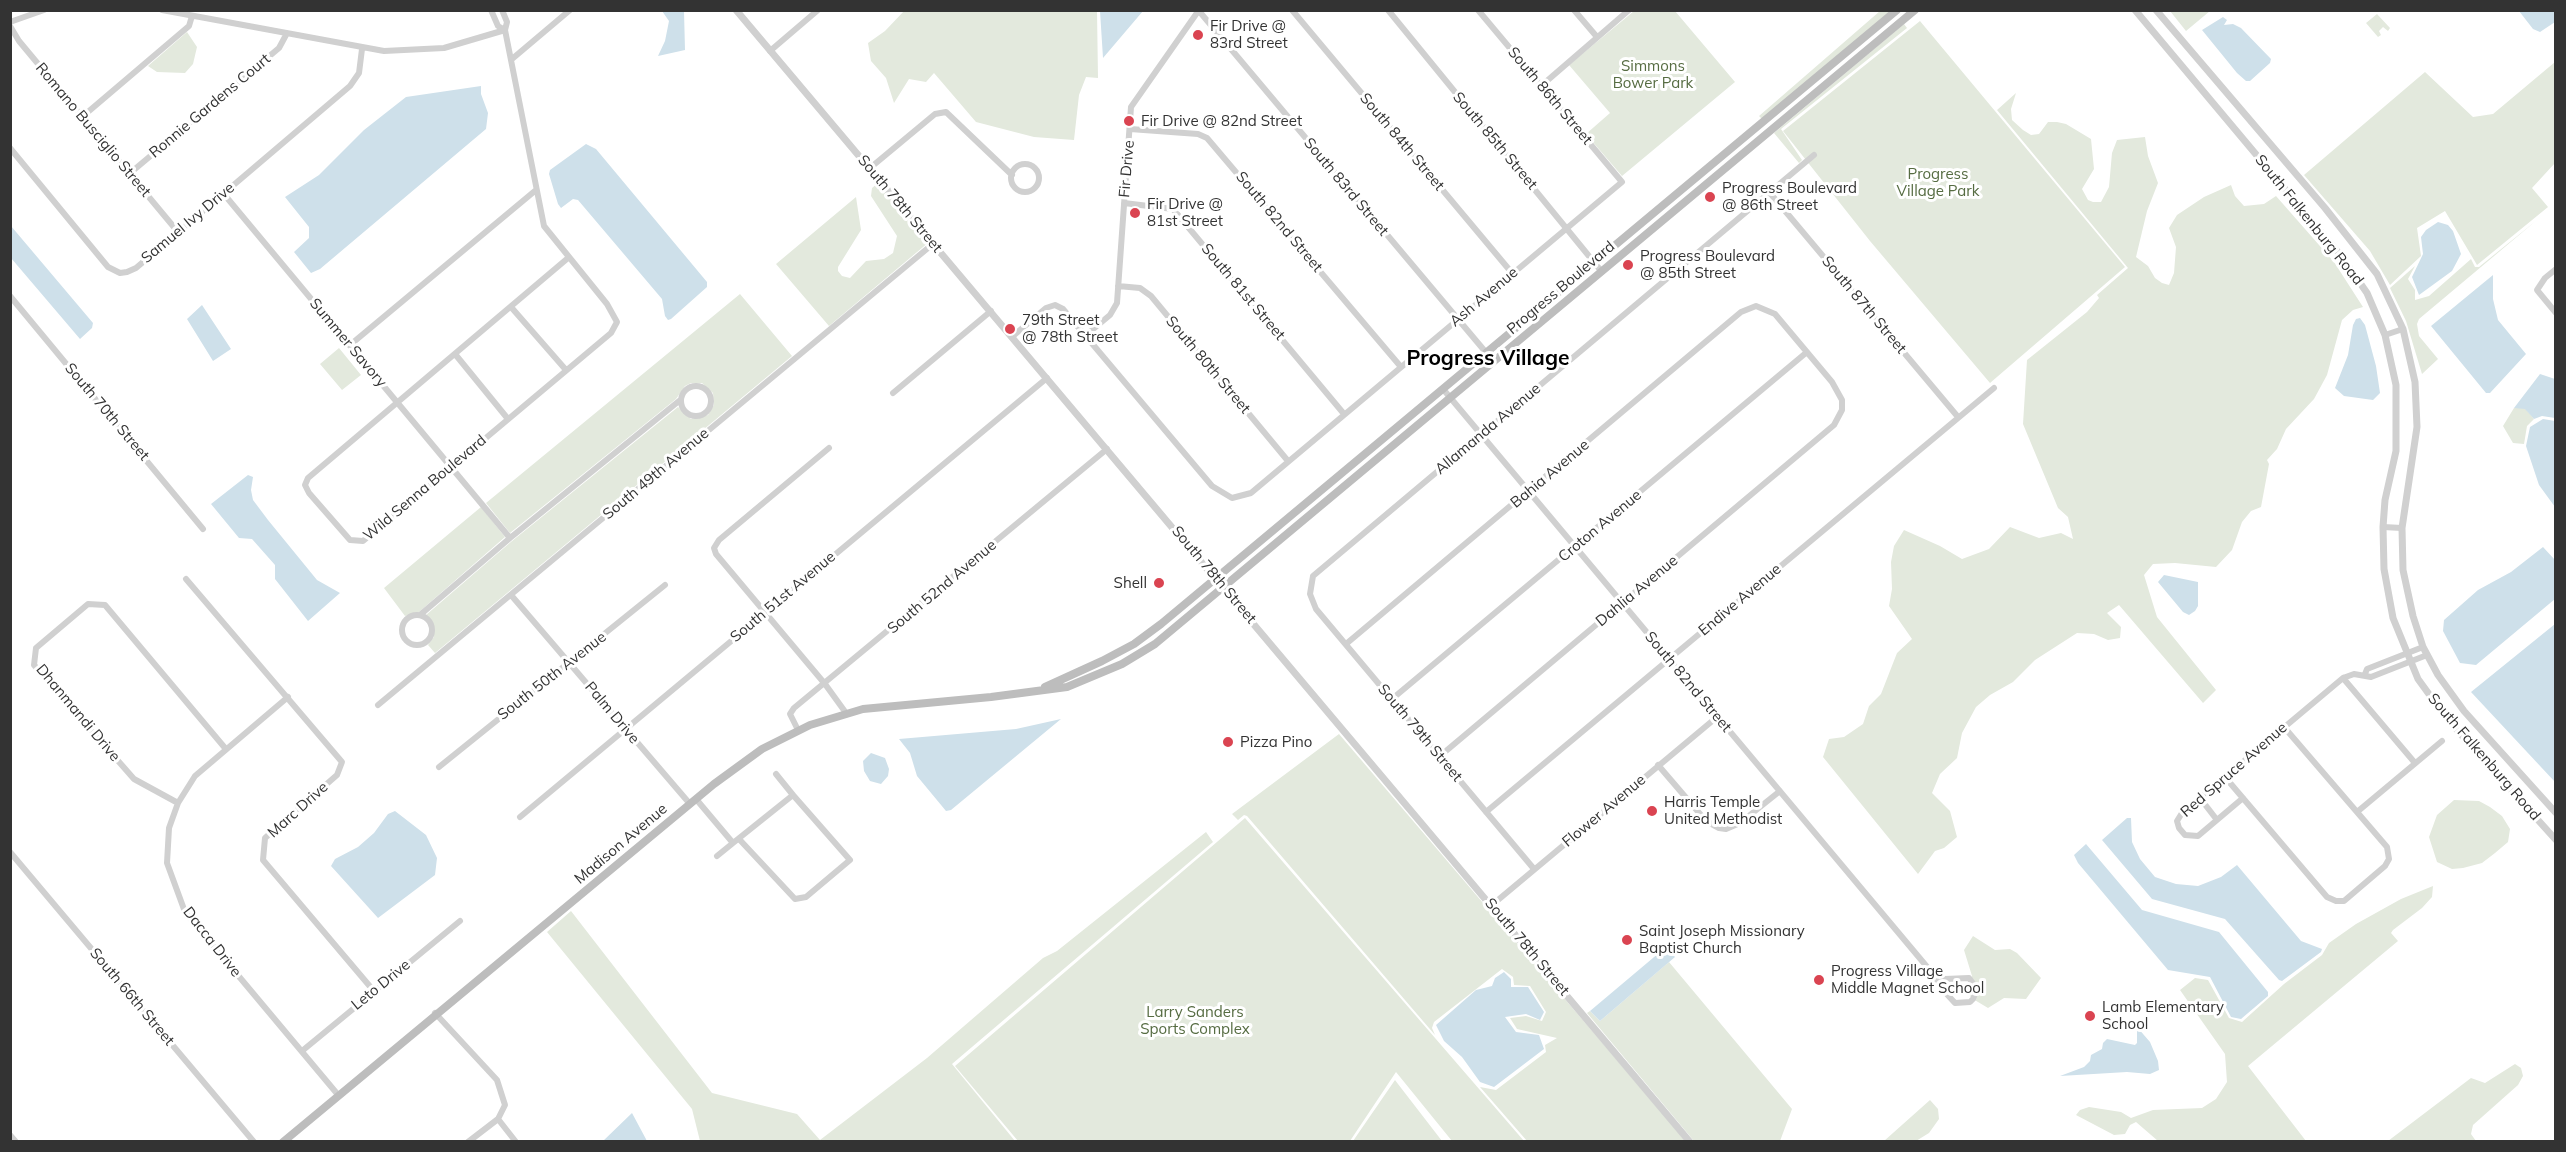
<!DOCTYPE html>
<html>
<head>
<meta charset="utf-8">
<style>
	body { margin:0 }
	#map { position:relative; width:2566px; height:1152px; overflow:hidden; background:#fff; font-family:Mulish,sans-serif }
	canvas { display:block }
	.frame { position:absolute; inset:0; border:12px solid #333; pointer-events:none }
</style>
</head>
<body>
<div id="map">
<canvas width="2566" height="1152"></canvas>
<div class="frame"></div>
</div>
<script>
const c = document.querySelector('canvas').getContext('2d');
c.lineJoin = 'round';
function fill(path, color) { c.fillStyle = color; c.fill(path, 'evenodd'); }
const poly = rows => new Path2D(rows.map(r => 'M' + r).join(''));
function stroke(path, color, width, dash) { c.strokeStyle = color; c.lineWidth = width; c.lineCap = dash ? 'butt' : 'round'; c.setLineDash(dash || []); c.stroke(path); }
function label(font, color, halo, rows, align = 'center') {
  c.font = font + ' Mulish,sans-serif'; c.lineWidth = 6; c.setLineDash([]); c.textBaseline = 'middle'; c.strokeStyle = halo; c.fillStyle = color; for (const [text, x, y, turn = 0] of rows) {
    c.save(); c.translate(x, y); c.rotate((+turn || 0) * Math.PI / 180); c.textAlign = isNaN(turn) ? turn : align; if (halo) c.strokeText(text, 0, 0); c.fillText(text, 0, 0); c.restore();
  }
}
fill(poly([
	[904,11,1097,11,1098,78,1086,77,1079,95,1074,140,1034,137,976,122,934,73,926,82,909,79,894,103,886,78,871,61,868,43,885,31],
	[1634,11,1675,11,1735,82,1622,176,1586,134,1610,113,1569,65],
	[1880,11,1891,11,1762,119,1759,116],
	[2170,11,2210,11,2186,31],
	[2377,14,2390,28,2388,31,2383,27,2379,31,2381,35,2378,37,2366,23],
	[1920,21,2125,267,1990,383,1870,241,1783,131],
	[1904,24,1907,28,1781,129,1802,160,1799,163,1774,133],
	[187,32,197,47,193,64,185,73,157,72,148,66],
	[2555,62,2555,163,2532,188,2548,207,2477,265,2445,211,2417,228,2421,256,2390,285,2370,251,2304,175,2425,72,2473,117,2493,114],
	[2016,93,2011,109,2012,120,2023,130,2031,135,2039,134,2048,122,2057,122,2066,124,2091,139,2094,169,2082,189,2088,200,2093,202,2101,202,2109,187,2112,153,2117,140,2145,137,2148,156,2158,183,2147,211,2136,257,2148,266,2155,278,2162,283,2169,285,2174,273,2176,247,2169,228,2177,215,2204,197,2231,185,2235,196,2244,206,2264,204,2276,196,2334,262,2363,307,2353,310,2342,320,2327,375,2314,399,2286,429,2277,449,2267,460,2269,464,2261,507,2251,511,2242,522,2232,550,2216,567,2175,563,2153,564,2144,575,2157,617,2216,690,2203,703,2119,605,2107,613,2121,627,2120,638,2108,640,2094,634,2077,633,2035,660,2013,682,1990,695,1976,707,1962,733,1957,758,1940,774,1932,793,1950,811,1957,837,1944,848,1935,851,1918,874,1823,757,1829,739,1844,737,1863,724,1869,706,1881,694,1897,653,1912,639,1889,606,1892,589,1891,562,1894,546,1904,530,1940,546,1962,559,1989,549,2010,527,2039,538,2061,533,2073,539,2068,517,2058,508,2023,424,2027,360,2087,312,2099,298,2097,295,2128,268,1997,110],
	[878,183,929,242,829,326,776,264,856,197,861,230,838,267,838,271,842,276,850,278,866,261,884,259,893,253,897,236,871,196,872,188],
	[2537,220,2419,319,2417,324,2419,336,2438,359,2422,374,2406,321,2390,288,2415,266,2408,279,2415,290,2415,300,2429,296,2471,259,2475,267,2479,267],
	[740,294,792,356,435,653,428,645,434,637,434,625,426,615,512,541,678,407,691,419,708,415,714,405,713,393,702,383,691,383,685,386,676,399,510,533,486,503],
	[339,348,361,375,342,390,320,364],
	[2514,408,2525,408,2534,419,2527,426,2524,444,2513,443,2503,426],
	[481,507,505,537,419,612,405,616,384,588],
	[1339,734,1581,1018,1686,1141,1527,1141,1480,1087,1496,1090,1546,1052,1545,1045,1557,1038,1517,1029,1510,1018,1526,1016,1542,1021,1546,1012,1530,986,1514,985,1513,977,1502,969,1434,1022,1432,1028,1435,1035,1247,816,1244,815,1238,820,1232,814],
	[2454,800,2479,801,2490,807,2502,816,2510,829,2508,842,2495,853,2482,863,2463,868,2452,869,2437,862,2429,837,2437,815],
	[1245,818,1524,1141,1452,1141,1396,1072,1350,1141,1018,1141,955,1066],
	[1206,832,1213,842,952,1064,1015,1141,700,1141,692,1109,547,932,571,911,712,1093,797,1114,820,1140,927,1058,1043,958,1057,951],
	[2433,886,2432,897,2422,908,2393,930,2391,933,2398,941,2248,1066,2306,1141,2158,1141,2136,1122,2130,1125,2125,1134,2114,1135,2076,1115,2080,1110,2089,1107,2121,1112,2131,1118,2153,1110,2202,1108,2216,1099,2227,1082,2225,1054,2180,990,2195,978,2208,980,2229,1018,2242,1022,2284,984,2322,955,2329,943,2356,924,2401,899],
	[1973,936,1995,950,2010,949,2017,953,2041,978,2026,999,2004,998,1988,1008,1973,999,1970,996,1972,976,1964,950],
	[1669,962,1792,1109,1780,1141,1694,1141,1587,1013,1590,1011,1600,1021],
	[2515,1064,2521,1068,2523,1076,2518,1085,2473,1125,2471,1134,2476,1141,2388,1141,2471,1078,2485,1083],
	[1395,1080,1398,1084,1442,1141,1353,1141],
	[1930,1100,1938,1109,1939,1119,1929,1133,1916,1141,1884,1141]
]), '#e3e9dd');
fill(poly([
	[662,11,684,11,685,50,658,56,665,41,669,21],
	[1100,11,1143,11,1103,58],
	[2519,11,2555,11,2555,22,2540,32,2533,29],
	[2223,17,2227,20,2224,25,2233,24,2241,28,2271,59,2270,63,2250,81,2246,81,2237,73,2202,30],
	[481,86,481,94,488,113,486,129,320,269,311,273,294,252,309,238,309,227,285,197,319,175,364,130,406,97],
	[586,144,596,149,707,282,707,287,671,319,668,320,665,316,662,299,578,200,573,199,561,208,558,204,549,174,550,170],
	[2438,222,2448,225,2453,231,2461,254,2452,271,2419,295,2412,277,2423,254,2421,237,2426,230],
	[11,226,93,323,92,328,80,339,11,258],
	[2493,275,2493,299,2498,320,2526,354,2490,393,2486,393,2431,326],
	[202,305,231,349,213,361,187,319],
	[2360,318,2365,325,2376,366,2380,393,2373,400,2344,396,2335,388,2348,355,2353,325,2356,319],
	[2540,374,2555,379,2555,418,2542,416,2534,419,2525,409,2514,408],
	[2543,419,2555,421,2555,507,2539,485,2526,446,2530,427],
	[248,475,253,477,251,490,253,500,268,520,317,580,340,593,308,621,275,579,275,565,252,539,239,538,211,504],
	[2543,547,2555,560,2555,599,2476,665,2460,663,2443,631,2444,620,2478,590,2511,572],
	[2164,575,2198,582,2198,606,2195,611,2189,615,2183,612,2158,582],
	[2555,624,2555,782,2471,692],
	[1061,719,951,810,946,811,917,776,910,753,899,739,1016,729],
	[871,753,885,758,889,769,888,776,881,784,870,781,864,771,863,761],
	[395,811,426,835,437,858,435,875,378,918,331,866,335,859,358,847,374,833,388,814],
	[2127,818,2131,818,2132,842,2140,859,2155,877,2176,884,2198,886,2221,877,2237,865,2301,941,2322,949,2321,952,2282,981,2279,980,2225,919,2152,899,2102,840],
	[2086,844,2142,910,2219,932,2268,992,2268,996,2241,1019,2231,1017,2210,977,2168,970,2078,863,2074,855],
	[1666,947,1675,957,1600,1021,1590,1011],
	[1504,972,1511,979,1511,987,1528,987,1544,1012,1540,1020,1526,1014,1505,1017,1516,1032,1539,1035,1544,1049,1494,1087,1480,1082,1462,1057,1444,1041,1436,1025,1476,990,1492,986,1495,978],
	[2137,1027,2150,1042,2158,1061,2159,1070,2150,1074,2127,1072,2060,1076,2084,1067,2090,1061,2091,1055,2102,1049,2103,1043,2107,1039,2135,1045,2137,1043],
	[632,1113,647,1141,603,1141]
]), '#cee0ea');
stroke(poly([
	[162,10,384,51,444,48,505,30],
	[491,10,498,26,505,30],
	[502,10,507,22,505,30,544,226,607,304,617,322,611,333,363,541,350,540,309,493,305,485,308,478,568,258],
	[1292,10,1512,273],
	[1388,10,1602,272],
	[1574,10,1597,37],
	[1199,11,1494,362],
	[10,22,44,10],
	[10,26,19,41,178,232],
	[770,51,818,10],
	[512,59,570,10],
	[1541,86,1629,10],
	[82,117,189,26,192,16],
	[1130,129,1198,134,1207,138,1401,367],
	[10,148,108,267,120,273,127,272,136,268,350,86,359,73,362,49],
	'1011 178a14 14 0 1 1 28 0a14 14 0 1 1-28 0Z',
	[870,168,935,114,946,112,1012,175],
	[129,174,279,48,286,35],
	[223,193,510,538,420,615],
	[1770,193,1958,417],
	[1124,203,1173,209,1344,414],
	[2556,269,2545,278,2537,290,2556,313],
	[1118,286,1140,288,1151,296,1288,461],
	[10,296,203,529],
	[511,307,566,370],
	[1086,335,1110,315,1117,303,1131,107,1199,10],
	[2385,335,2403,329],
	[1013,336,1046,308,1055,305,1063,309,1212,486,1232,498,1251,493,1622,182,1478,10],
	[350,345,536,190],
	[455,354,508,419],
	'681 401a15 15 0 1 1 30 0a15 15 0 1 1-30 0Z',
	[1443,389,1933,974,1944,991,1955,1003,1970,1002,1973,999,1977,989,1969,978,1945,979,1933,974],
	[893,393,991,311],
	[829,448,719,540,714,548,716,554,825,684,846,713],
	[2383,527,2402,528],
	[510,538,679,401],
	[186,579,342,762,337,775,265,838,263,860,373,990],
	[511,595,690,804],
	'402 630a15 15 0 1 1 30 0a15 15 0 1 1-30 0Z',
	[1346,644,1741,312,1756,306,1775,314,1832,382,1842,400,1842,410,1834,425,1440,756],
	[2365,674,2367,669,2423,647],
	[2343,678,2415,763],
	[288,697,195,776,178,803,169,828,167,863,185,912,339,1096],
	[1392,699,1807,352],
	[378,705,934,243],
	[798,730,790,714,794,708,1107,449],
	[1658,765,1706,821,1719,828,1726,829,1740,823,1780,791],
	[439,767,665,585],
	[776,774,793,795],
	[2225,777,2327,897,2336,901,2344,901,2385,866,2389,859,2387,847,2284,727],
	[2200,798,2217,820],
	[2243,798,2198,836,2185,835,2179,828,2177,821,2182,813,2343,678,2354,674,2371,677,2427,655],
	[696,799,733,843,793,795,850,860,806,897,795,899,739,839],
	[178,803,134,779,34,665,36,648,88,604,105,605,225,748],
	[1486,812,1994,388],
	[2357,812,2442,741],
	[520,817,1047,378],
	[10,852,254,1142],
	[717,856,733,843],
	[1534,869,1316,609,1310,594,1313,576,1814,155],
	[1492,905,1717,717],
	[435,1013,497,1080,505,1105,498,1119,468,1142],
	[302,1051,460,921],
	[498,1119,516,1142],
	[10,1135,16,1142]
]), '#d0d0d0', 6);
stroke(poly([
	[736,10,1690,1142],
	[2135,10,2342,257,2367,293,2385,335,2396,385,2396,451,2385,500,2383,527,2384,569,2393,618,2418,679,2447,719,2556,840],
	[2156,10,2325,208,2377,274,2403,329,2415,382,2417,427,2402,528,2403,570,2413,616,2423,647,2438,675,2464,711,2556,813]
]), '#d0d0d0', 7);
stroke(poly([
	[1045,687,1102,661,1134,644,1161,624,1897,10],
	[283,1142,714,784,762,749,810,725,863,709,991,697,1067,687,1122,664,1155,644,1915,10]
]), '#bdbdbd', 8);
for (const [x, y, r, color] of [
	[1198,35,6,"#da4451"],
	[1129,121,6,"#da4451"],
	[1710,197,6,"#da4451"],
	[1135,213,6,"#da4451"],
	[1628,265,6,"#da4451"],
	[1010,329,6,"#da4451"],
	[1159,583,6,"#da4451"],
	[1228,742,6,"#da4451"],
	[1652,811,6,"#da4451"],
	[1627,940,6,"#da4451"],
	[1819,980,6,"#da4451"],
	[2090,1016,6,"#da4451"]
]) { const dot = new Path2D(); dot.arc(x, y, r, 0, 2 * Math.PI); c.fillStyle = color; c.fill(dot); stroke(dot, '#fff', 2); }
label('15px', '#333', '#fff', [
	["Fir Drive @",1210,26],
	["83rd Street",1210,43],
	["Fir Drive @ 82nd Street",1141,121],
	["Progress Boulevard",1722,188],
	["@ 86th Street",1722,205],
	["Fir Drive @",1147,204],
	["81st Street",1147,221],
	["Progress Boulevard",1640,256],
	["@ 85th Street",1640,273],
	["79th Street",1022,320],
	["@ 78th Street",1022,337],
	["Shell",1147,583,"right"],
	["Pizza Pino",1240,742],
	["Harris Temple",1664,802],
	["United Methodist",1664,819],
	["Saint Joseph Missionary",1639,931],
	["Baptist Church",1639,948],
	["Progress Village",1831,971],
	["Middle Magnet School",1831,988],
	["Lamb Elementary",2102,1007],
	["School",2102,1024]
], 'left');
label('15px', '#566c42', '#fff', [
	["Simmons",1653,66],
	["Bower Park",1653,83],
	["Progress",1938,174],
	["Village Park",1938,191],
	["Larry Sanders",1195,1012],
	["Sports Complex",1195,1029]
]);
label('15px', '#333', '#fff', [
	["South 86th Street",1550,96,50],
	["Ronnie Gardens Court",210,106,-40],
	["Romano Busciglio Street",93,130,50],
	["South 85th Street",1495,141,50],
	["South 84th Street",1402,142,50],
	["Fir Drive",1127,169,-85],
	["South 83rd Street",1346,187,50],
	["South 78th Street",900,204,50],
	["South Falkenburg Road",2309,220,51],
	["South 82nd Street",1279,222,50],
	["Samuel Ivy Drive",188,223,-40],
	["Progress Boulevard",1561,288,-40],
	["South 81st Street",1243,292,50],
	["Ash Avenue",1484,297,-40],
	["South 87th Street",1864,305,50],
	["Summer Savory",348,343,50],
	["South 80th Street",1208,365,50],
	["South 70th Street",107,412,50],
	["Allamanda Avenue",1488,429,-40],
	["South 49th Avenue",656,474,-40],
	["Bahia Avenue",1550,474,-40],
	["Wild Senna Boulevard",425,488,-40],
	["Croton Avenue",1600,526,-40],
	["South 78th Street",1214,575,50],
	["South 52nd Avenue",942,587,-40],
	["Dahlia Avenue",1637,591,-40],
	["South 51st Avenue",783,597,-40],
	["Endive Avenue",1740,600,-40],
	["South 50th Avenue",552,676,-38],
	["South 82nd Street",1688,682,50],
	["Dhanmandi Drive",78,713,50],
	["Palm Drive",612,713,50],
	["South 79th Street",1420,733,50],
	["South Falkenburg Road",2484,757,49],
	["Red Spruce Avenue",2234,770,-41],
	["Marc Drive",298,810,-42],
	["Flower Avenue",1604,811,-40],
	["Madison Avenue",621,844,-40],
	["Dacca Drive",212,942,52],
	["South 78th Street",1527,947,50],
	["Leto Drive",381,985,-39],
	["South 66th Street",132,997,50]
]);
label('bold 21px', '#000', '#fff', [
	["Progress Village",1488,359]
]);
</script>
</body>
</html>
